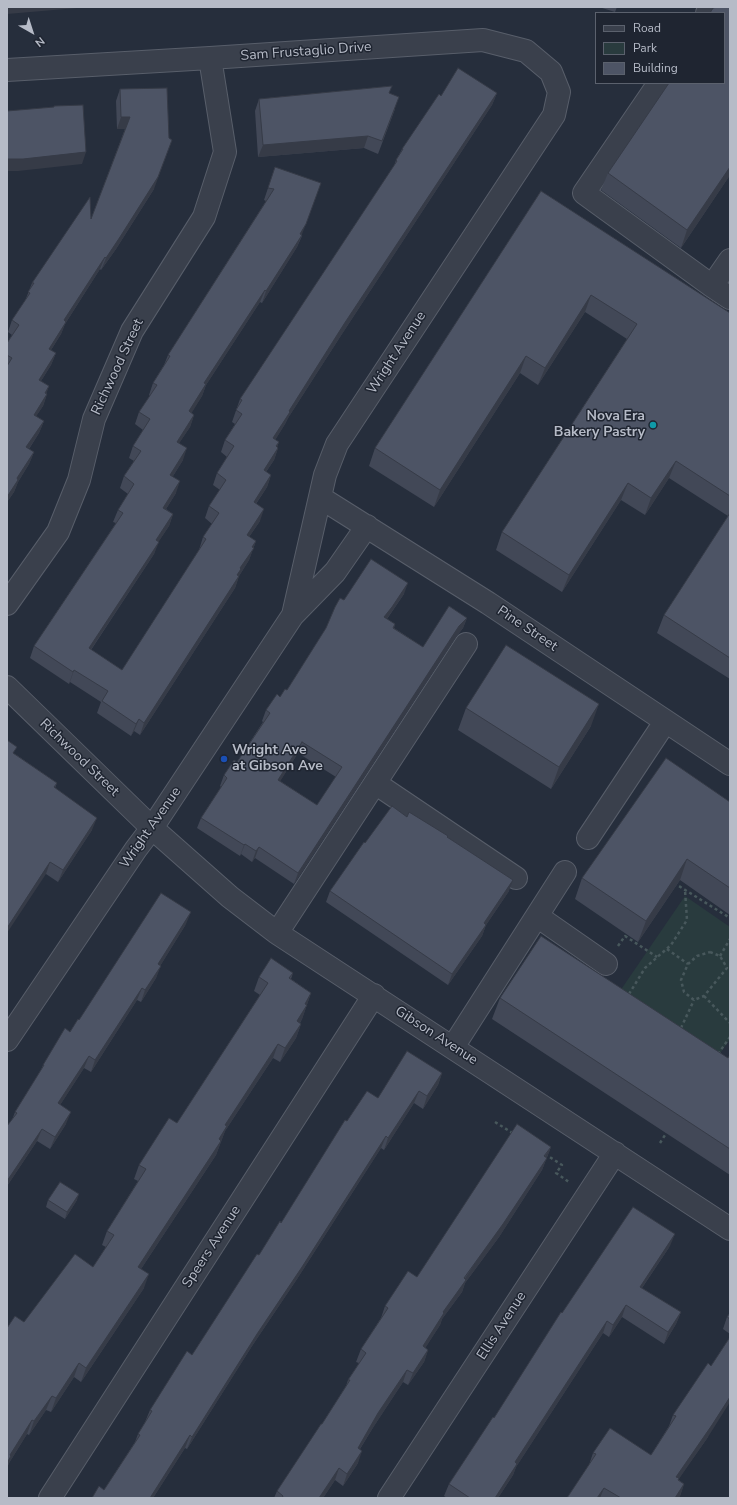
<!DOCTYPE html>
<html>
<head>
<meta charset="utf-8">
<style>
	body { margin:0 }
	#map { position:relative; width:737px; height:1505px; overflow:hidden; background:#262e3c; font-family:"Nunito Sans",sans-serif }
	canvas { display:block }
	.frame { position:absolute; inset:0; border:8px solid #b6bbc7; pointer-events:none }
	.legend { position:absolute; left:595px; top:12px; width:130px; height:72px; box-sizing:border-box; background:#1f2531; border:1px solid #5b616d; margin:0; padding:5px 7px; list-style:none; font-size:12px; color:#b6bbc7 }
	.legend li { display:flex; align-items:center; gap:8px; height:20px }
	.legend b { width:20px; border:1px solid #5b616d }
	.north { position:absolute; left:12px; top:12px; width:40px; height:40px; -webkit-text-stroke:3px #1f2531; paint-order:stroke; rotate:141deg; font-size:11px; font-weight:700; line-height:16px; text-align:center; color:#b6bbc7 }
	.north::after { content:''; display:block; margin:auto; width:14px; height:18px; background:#b6bbc7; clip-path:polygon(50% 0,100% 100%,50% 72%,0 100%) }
</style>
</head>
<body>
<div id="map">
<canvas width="737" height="1505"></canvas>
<div class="frame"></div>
<ul class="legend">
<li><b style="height:5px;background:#3a404c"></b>Road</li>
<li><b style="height:11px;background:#293b3e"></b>Park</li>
<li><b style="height:11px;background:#4d5465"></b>Building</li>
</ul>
<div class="north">N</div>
</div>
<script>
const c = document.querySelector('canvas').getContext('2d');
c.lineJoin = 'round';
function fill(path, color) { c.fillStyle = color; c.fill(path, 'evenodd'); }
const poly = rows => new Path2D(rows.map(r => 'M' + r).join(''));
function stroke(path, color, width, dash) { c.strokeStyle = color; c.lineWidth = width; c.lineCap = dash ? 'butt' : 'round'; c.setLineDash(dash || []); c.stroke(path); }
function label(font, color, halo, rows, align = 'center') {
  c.font = font + ' "Nunito Sans",sans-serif'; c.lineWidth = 3; c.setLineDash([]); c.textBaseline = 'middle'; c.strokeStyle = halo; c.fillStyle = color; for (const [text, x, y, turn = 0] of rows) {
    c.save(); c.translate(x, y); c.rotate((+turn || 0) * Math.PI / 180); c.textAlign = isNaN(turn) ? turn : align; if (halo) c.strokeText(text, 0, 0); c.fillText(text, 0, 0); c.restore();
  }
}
fill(poly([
	[685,896,730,927,730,1039,717,1058,620,991]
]), '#293b3e');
const minor = poly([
	[707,13,711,7],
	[7,70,210,58,483,40,526,51,551,72,559,92,554,115,337,444,325,475,293,615],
	[659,83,584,193,712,286],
	[730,260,712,286,730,298],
	[321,498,488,603,730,764],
	[7,604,58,532,79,480,94,419,132,331,204,217,225,152,210,58],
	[7,687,152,828,230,897,277,933,730,1229],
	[375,783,516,878],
	[588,838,665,722],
	[537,916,606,964],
	[277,933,466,644],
	[7,1040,136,849,152,828,293,615,335,572,367,526],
	[453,1047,565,872],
	[50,1498,374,995],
	[389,1498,615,1153]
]);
stroke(minor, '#585e6a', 24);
stroke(poly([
	[674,883,730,918],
	[618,946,625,936,657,957],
	[667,949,688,964],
	[710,952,720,956,727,968,704,996,694,1000,684,992,681,980,688,964,697,956,710,952],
	[720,956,730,939],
	[629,994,645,968,671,945,687,920,685,890],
	[704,996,730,1023],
	[681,1028,694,1000],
	[718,1054,730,1037],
	[495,1122,514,1134],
	[660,1143,667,1132],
	[545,1154,562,1165,556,1173,569,1182]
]), '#48585c', 2.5, [3, 3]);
stroke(minor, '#3a404c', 22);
fill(poly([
	[599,7,617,7,615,12],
	[730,7,730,175,681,248,601,190,608,173],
	[392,86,389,93,395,109,378,154,364,148,258,157,255,111,259,99],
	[120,89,154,189,116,249,101,270,100,269,65,324,61,334,51,350,56,353,51,365,41,381,49,386,46,393,47,394,43,406,36,416,44,421,39,433,29,449,34,452,29,464,18,482,14,492,7,502,7,343,12,335,8,332,12,320,25,301,32,283,91,219,125,129,117,129,116,101],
	[497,93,492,105,340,337,288,418,285,424,275,440,279,442,277,447,278,448,274,460,266,472,271,475,267,487,256,504,260,521,249,537,256,541,249,560,239,576,235,588,140,735,134,731,131,736,97,713,101,702,70,682,69,684,30,658,34,646,116,523,113,522,118,510,128,494,120,488,124,476,134,461,129,458,133,446,143,430,135,424,139,412,150,396,149,395,153,383,164,365,168,355,266,201,264,200,275,167,302,236,297,247,262,303,260,302,206,385,202,396,191,413,194,415,190,427,179,443,183,460,173,476,176,493,166,509,173,514,169,526,158,542,154,554,91,650,122,670,199,550,203,537,212,524,205,518,209,506,220,490,213,485,217,473,227,457,221,452,225,440,235,424,232,422,240,399,394,166,396,160,400,153,402,149,441,96],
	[541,191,730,313,730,679,657,633,664,615,728,516,669,478,645,515,621,500,562,592,496,550,502,532,627,339,585,312,538,385,520,373,434,507,369,466,375,448],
	[404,594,387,619,395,624,394,628,423,647,467,618,463,628,456,637,294,884,255,858,252,862,241,854,240,856,197,828,201,818,221,787,220,786,224,775,237,762,263,722,262,721,266,710,287,690,344,600],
	[298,753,336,777,317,805,280,781],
	[466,708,591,726,551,789,458,730],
	[15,754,57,783,55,788,92,830,58,882,46,874],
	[730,802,730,915,680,880,638,942,575,899,582,878],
	[407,817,448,837,509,891,486,925,482,936,448,985,326,902,330,891,365,843],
	[186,924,160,966,156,978,141,1002,137,1000,91,1072,84,1068,60,1105,66,1124,50,1149,37,1141,7,1186,7,1126,12,1120,15,1112,41,1070,43,1065,79,1020],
	[293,973,291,979,311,993,302,1019,300,1023,301,1024,296,1038,280,1062,273,1058,225,1131,216,1155,141,1269,144,1288,81,1382,74,1377,51,1412,46,1410,29,1435,27,1434,9,1463,7,1468,7,1328,24,1322,93,1267,106,1247,102,1245,107,1231,138,1181,134,1179,139,1165,177,1123,260,995,254,991,259,977],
	[500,998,728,1058,730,1055,730,1175,492,1019],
	[442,1073,438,1085,423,1109,414,1103,384,1150,381,1148,297,1279,252,1346,187,1449,185,1448,153,1498,92,1498,104,1490,135,1442,138,1434,145,1422,150,1410,192,1355,259,1255,281,1223,347,1121,378,1098],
	[551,1147,542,1170,499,1237,465,1283,462,1292,442,1319,440,1325,425,1348,428,1350,424,1362,408,1385,403,1382,374,1426,360,1449,358,1463,343,1486,335,1480,323,1498,274,1498,277,1491,322,1424,346,1386,348,1380,359,1363,356,1362,361,1349,381,1318,385,1306,417,1277],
	[48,1200,77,1200,65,1219,46,1207],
	[670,1246,642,1288,681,1312,676,1324,664,1344,622,1317,609,1337,603,1333,516,1467,513,1475,498,1498,447,1498,444,1496,449,1484,494,1418],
	[730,1313,730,1334,723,1329,727,1317],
	[673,1415,708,1437,679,1478,679,1480,684,1484,680,1496,678,1498,567,1498,589,1465,593,1453,651,1455,669,1426]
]), '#424857');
fill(poly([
	[7,7,89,7,7,14],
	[497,93,492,105,340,337,288,418,285,424,269,450,273,438,289,411,344,324],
	[121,117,130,117,126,129,117,129],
	[368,136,364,148,258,157,263,145],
	[172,140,154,189,116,249,101,270,106,258],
	[86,152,82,164,18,171,7,171,7,159],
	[730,167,730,175,681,248,687,230],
	[306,224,297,247,262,303,266,291],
	[105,257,100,269,65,324,61,334,44,361,49,349,64,320],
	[265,290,260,302,206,385,202,396,185,424,189,411,204,383],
	[591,295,585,312,538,385,545,368],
	[56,353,51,365,34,392,39,380],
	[526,356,520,373,434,507,440,490],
	[49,386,45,398,47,394,43,406,29,427,34,415],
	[194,415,190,427,172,454,177,442],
	[44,421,39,433,22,459,26,447],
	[279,442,275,453,278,448,274,460,259,482,264,470,276,446],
	[187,448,183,460,166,487,170,475],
	[34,452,29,464,18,482,14,492,7,502,7,497,17,478],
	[676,461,669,478,645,515,651,498],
	[271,475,267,487,249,514,254,502],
	[180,481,176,493,159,520,163,508],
	[628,483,621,500,562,592,569,575],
	[264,509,260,521,242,547,247,535],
	[173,514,169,526,152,552,156,540],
	[256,541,249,560,239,576,235,588,140,735,144,723,240,568,252,547],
	[159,542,154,554,84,660,89,648],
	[408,583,404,594,388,617,380,628,384,617],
	[467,618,463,628,456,637,294,884,298,873,459,626],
	[74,670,70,682,69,684,73,672],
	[599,704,591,726,551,789,559,767],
	[139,719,134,731,131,736,136,724],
	[302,742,298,753,274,791,278,780],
	[97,818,92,830,58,882,63,870],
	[245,844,241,854,240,856,244,845],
	[259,847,255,858,252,862,256,851],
	[687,859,680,880,638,942,646,921],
	[50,862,46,874,7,933,7,928],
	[513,880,509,891,480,934,484,923],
	[191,912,186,924,154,976,158,964],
	[486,925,482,936,448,985,452,974],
	[161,966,156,978,141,1002,145,990],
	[142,988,137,1000,91,1072,95,1060],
	[311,993,302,1019,292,1035,297,1021,305,1004],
	[301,1024,296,1038,280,1062,285,1048],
	[278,1044,273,1058,225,1131,216,1155,133,1281,138,1267,219,1139,225,1125],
	[89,1056,84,1068,53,1116,58,1103],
	[442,1073,438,1085,423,1109,427,1096],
	[419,1091,414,1103,384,1150,388,1138],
	[71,1112,66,1124,50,1149,55,1137],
	[42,1129,37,1141,7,1186,7,1181],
	[386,1136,381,1148,297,1279,252,1346,187,1449,192,1437,257,1334],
	[551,1147,542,1170,499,1237,465,1283,462,1292,442,1319,440,1325,419,1358,423,1346,443,1312],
	[79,1194,77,1200,65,1219,67,1212],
	[675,1234,670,1246,635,1298,640,1287],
	[149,1274,144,1288,81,1382,86,1368],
	[626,1305,622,1317,609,1337,613,1325],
	[681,1312,676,1324,664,1344,668,1332],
	[607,1321,603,1333,516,1467,513,1475,498,1498,495,1498,515,1462],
	[428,1350,424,1362,408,1385,413,1373],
	[79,1363,74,1377,51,1412,56,1398],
	[407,1370,403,1382,374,1426,353,1460,358,1448,378,1413],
	[52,1396,46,1410,29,1435,34,1421],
	[730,1397,730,1402,708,1437,672,1489,676,1477],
	[32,1420,27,1434,9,1463,7,1468,7,1463,10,1455],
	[190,1435,185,1448,153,1498,150,1498],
	[362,1451,358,1463,343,1486,347,1474],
	[339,1468,335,1480,323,1498,319,1498],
	[684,1484,680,1496,678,1498,675,1498],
	[604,1488,600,1498,597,1498]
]), '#363b47');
const building = poly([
	[717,7,730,7,730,167,687,230,608,173,669,83,724,83,724,13,710,13,713,8,717,7],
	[458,68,497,93,344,324,289,411,290,412,273,438,279,442,276,446,278,448,264,470,271,475,254,502,264,509,247,535,256,541,252,547,254,548,240,568,241,569,237,575,239,576,144,723,139,719,136,724,102,701,108,691,74,670,73,672,34,646,123,513,118,510,134,484,124,476,141,451,133,446,150,419,139,412,157,385,153,383,170,356,168,355,274,189,268,188,275,167,321,183,306,224,300,234,302,235,266,291,265,290,204,383,206,384,189,411,194,415,177,442,187,448,170,475,180,481,163,508,173,514,156,540,159,542,89,648,122,670,206,539,203,537,219,513,209,506,226,480,217,473,234,446,225,440,242,414,236,410,242,400,240,399,397,161,396,160,403,149,402,149,439,94,441,96,458,68],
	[392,86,389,93,399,97,382,141,368,136,263,145,259,99,392,86],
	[167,88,169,138,172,140,158,177,120,237,106,258,105,257,64,320,66,322,49,349,56,353,39,380,49,386,45,393,47,394,34,415,44,421,26,447,34,452,17,478,18,480,7,497,7,366,12,358,7,355,7,343,19,325,12,320,30,293,28,292,34,283,32,283,90,197,91,219,130,117,121,117,120,89,167,88],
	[83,105,86,152,23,159,7,159,7,111,54,107,54,106,83,105],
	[541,191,730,313,730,496,676,461,651,498,628,483,569,575,502,532,637,324,591,295,545,368,526,356,440,490,375,448,541,191],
	[730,513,730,658,664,615,730,513],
	[371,559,408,583,392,607,384,617,395,624,393,628,423,647,449,606,467,618,459,626,298,873,259,847,256,851,245,844,244,845,201,818,227,778,224,775,234,760,237,762,270,713,266,710,277,694,280,697,285,689,287,690,326,628,335,607,340,598,344,600,371,559],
	[302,742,342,767,317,805,278,780,302,742],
	[506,645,599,704,559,767,466,708,506,645],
	[7,740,17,747,13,753,57,783,54,787,97,818,63,870,50,862,7,928,7,740],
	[666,758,730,802,730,888,687,859,646,921,582,878,666,758],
	[392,806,407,817,409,812,448,836,447,837,513,880,484,923,486,925,452,974,330,891,364,842,365,843,392,806],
	[161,893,191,912,158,964,161,966,145,990,142,988,95,1060,89,1056,58,1103,71,1112,55,1137,42,1129,7,1181,7,1126,17,1113,15,1112,44,1065,43,1065,65,1028,70,1032,78,1019,79,1020,161,893],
	[541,936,728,1058,730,1055,730,1149,500,998,541,936],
	[271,958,293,973,289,978,311,993,305,1004,307,1005,297,1021,301,1024,285,1048,278,1044,225,1125,227,1126,219,1139,221,1141,138,1267,149,1274,86,1368,79,1363,56,1398,52,1396,34,1421,32,1420,10,1455,11,1456,7,1463,7,1328,15,1316,24,1322,75,1254,93,1267,114,1235,107,1231,146,1169,139,1165,169,1118,177,1123,268,983,259,977,271,958],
	[407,1051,442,1073,427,1096,419,1091,388,1138,386,1136,302,1267,257,1334,192,1437,190,1435,150,1498,92,1498,99,1486,104,1490,140,1435,138,1434,152,1411,150,1410,187,1351,192,1355,257,1254,259,1255,280,1221,281,1223,345,1120,347,1121,367,1091,378,1098,407,1051],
	[517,1124,551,1147,544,1156,547,1158,503,1224,464,1278,466,1280,443,1312,444,1313,423,1346,428,1350,413,1373,407,1370,378,1413,358,1448,362,1451,347,1474,339,1468,319,1498,282,1498,283,1496,277,1491,321,1424,322,1424,350,1380,348,1380,366,1353,361,1349,388,1308,385,1306,408,1271,417,1277,517,1124],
	[60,1182,79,1194,67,1212,48,1200,60,1182],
	[633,1207,675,1234,640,1287,681,1312,668,1332,626,1305,613,1325,607,1321,515,1462,517,1464,495,1498,470,1498,449,1484,493,1417,494,1418,561,1312,562,1313,633,1207],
	[730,1313,730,1319,727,1317,730,1313],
	[730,1337,730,1397,712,1425,676,1477,679,1478,678,1480,684,1484,675,1498,621,1498,604,1488,597,1498,567,1498,596,1454,593,1453,610,1428,651,1455,676,1416,673,1415,708,1363,711,1366,730,1337]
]);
fill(building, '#4d5465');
stroke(building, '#363b47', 1);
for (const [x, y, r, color] of [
	[653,425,4,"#0f9aa8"],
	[224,759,4,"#1a4fb4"]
]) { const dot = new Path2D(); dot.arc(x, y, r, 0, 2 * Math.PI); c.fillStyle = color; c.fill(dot); stroke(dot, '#1f2531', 1.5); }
label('14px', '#b6bbc7', '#1f2531', [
	["Sam Frustaglio Drive",306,52,-4],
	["Wright Avenue",397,353,-57],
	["Richwood Street",118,367,-65],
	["Pine Street",527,629,34],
	["Richwood Street",79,758,44],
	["Wright Avenue",151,828,-55],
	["Gibson Avenue",436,1036,33],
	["Speers Avenue",212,1247,-57],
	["Ellis Avenue",502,1326,-57]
]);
label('bold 14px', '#b6bbc7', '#1f2531', [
	["Nova Era",645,417],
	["Bakery Pastry",645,433],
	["Wright Ave",232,751,"left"],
	["at Gibson Ave",232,767,"left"]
], 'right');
</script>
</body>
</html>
